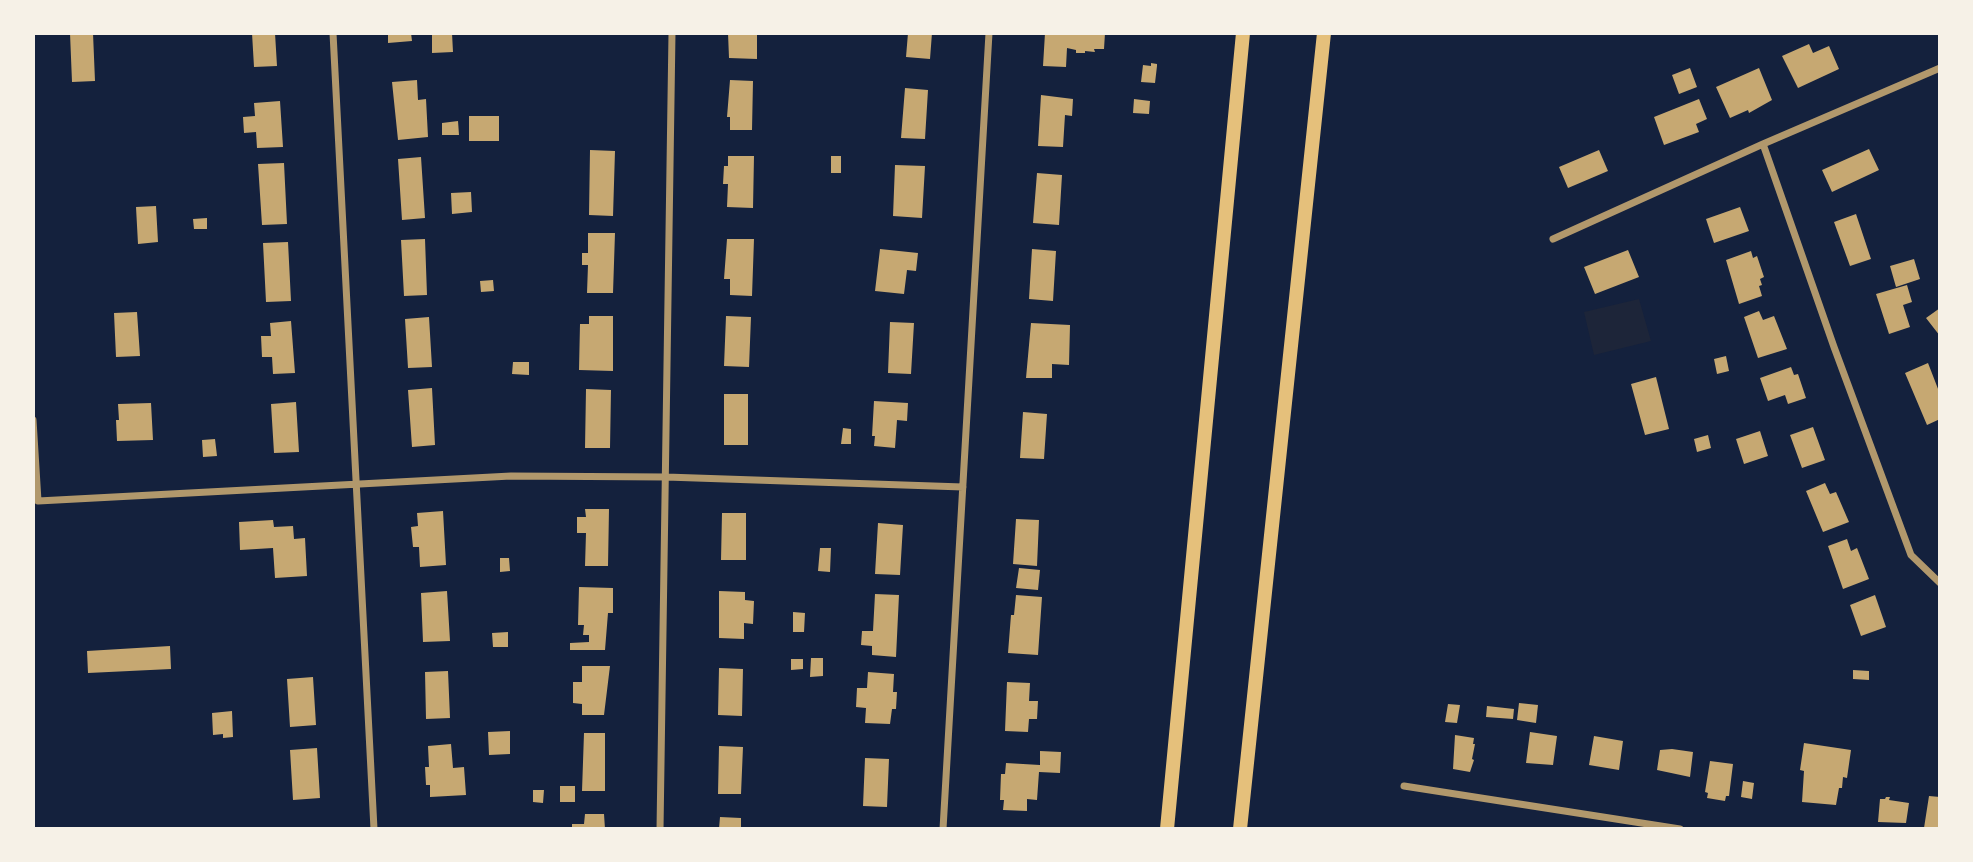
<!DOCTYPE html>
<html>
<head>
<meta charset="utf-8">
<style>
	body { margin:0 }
	#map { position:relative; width:1973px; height:862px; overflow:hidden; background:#14213d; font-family:Karla,sans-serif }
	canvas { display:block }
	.frame { position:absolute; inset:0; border:35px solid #f6f1e7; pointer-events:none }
</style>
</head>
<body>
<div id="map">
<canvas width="1973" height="862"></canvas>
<div class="frame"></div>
</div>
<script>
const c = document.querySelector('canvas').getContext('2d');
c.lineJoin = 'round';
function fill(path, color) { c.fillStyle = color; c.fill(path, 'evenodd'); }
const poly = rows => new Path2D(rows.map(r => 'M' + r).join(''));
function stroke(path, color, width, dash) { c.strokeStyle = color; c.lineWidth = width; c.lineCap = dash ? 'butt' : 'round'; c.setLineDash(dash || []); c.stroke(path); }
fill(poly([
	[1639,299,1651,341,1594,355,1584,312]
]), '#1d2539');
fill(poly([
	[70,33,93,33,95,81,72,82],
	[252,33,275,33,277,66,254,67],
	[388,33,411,33,412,41,388,43],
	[432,33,452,33,453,52,432,53],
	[728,33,757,33,757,59,729,58],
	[908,33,932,33,930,59,906,57],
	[1045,33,1105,33,1104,49,1094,49,1095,52,1085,51,1085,53,1076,53,1076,50,1067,48,1066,67,1043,66],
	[1809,44,1813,53,1829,46,1839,69,1798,88,1782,56],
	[1151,63,1157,64,1157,66,1155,83,1141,82,1143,65,1151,66],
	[1690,68,1697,87,1679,94,1672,75],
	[1759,68,1772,100,1749,113,1748,110,1730,118,1716,87],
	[417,80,418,100,426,99,428,137,398,140,392,82],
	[730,80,753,81,752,130,730,130,730,117,727,117],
	[905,88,928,90,925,139,901,138],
	[1041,95,1073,99,1072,116,1065,115,1063,147,1038,146],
	[1134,99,1150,101,1149,114,1133,113],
	[1699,99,1707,119,1696,124,1699,132,1664,145,1654,117],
	[280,101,283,147,257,148,256,132,244,133,243,117,255,116,254,103],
	[469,116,499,116,499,141,469,141],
	[458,121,459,135,442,135,442,123],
	[1869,149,1879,170,1832,192,1822,170],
	[590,150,615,151,613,216,589,215],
	[1599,150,1608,171,1568,188,1559,167],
	[728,156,754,156,753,208,727,207,728,184,723,184,724,166,728,166],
	[831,156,841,156,841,173,831,173],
	[421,157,425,218,402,220,398,159],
	[284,163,287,224,262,225,258,164],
	[895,165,925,166,922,218,893,216],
	[1037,173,1062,175,1059,225,1033,223],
	[471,192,472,212,452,214,451,193],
	[156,206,158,242,138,244,136,207],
	[1740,207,1749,231,1714,243,1706,219],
	[1856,214,1871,259,1850,266,1834,222],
	[207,218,207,229,194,229,193,219],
	[588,233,615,233,613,293,587,293,588,265,582,265,582,253,588,253],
	[425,239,427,295,404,296,401,240],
	[727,239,754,239,752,296,730,295,730,279,724,279],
	[288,242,291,301,266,302,263,243],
	[880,249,918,253,916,271,907,270,904,294,875,291],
	[1032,249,1056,251,1053,301,1029,299],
	[1628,250,1639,277,1595,294,1584,267],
	[1751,251,1753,258,1757,256,1764,277,1760,279,1762,285,1759,286,1762,296,1739,304,1726,260],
	[1914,259,1920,279,1896,287,1890,266],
	[493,280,494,291,481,292,480,281],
	[1907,285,1912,302,1903,305,1910,327,1889,334,1876,294],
	[1940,308,1940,336,1926,318],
	[1759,311,1763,320,1774,316,1787,349,1758,358,1744,317],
	[137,312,140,356,116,357,114,313],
	[589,316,613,316,613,371,579,370,580,324,589,324],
	[726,316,751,317,749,367,724,366],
	[429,317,432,367,408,368,405,319],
	[291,321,295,373,273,374,272,357,262,357,261,336,271,336,270,323],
	[890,322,914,323,911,374,888,373],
	[1031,323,1070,325,1069,365,1052,364,1052,378,1026,378],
	[1726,356,1729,371,1717,374,1714,359],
	[513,362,529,362,529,375,512,374],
	[1928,363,1940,394,1940,419,1927,425,1905,373],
	[1791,367,1794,375,1798,374,1806,398,1788,404,1785,395,1768,401,1760,378],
	[1656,377,1669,429,1645,435,1631,384],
	[432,388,435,445,412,447,408,390],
	[586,389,611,390,610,448,585,448],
	[724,394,748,394,748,445,724,445],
	[874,401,908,403,907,421,897,420,895,448,874,446,875,436,872,436],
	[296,402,299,452,274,453,271,404],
	[151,403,153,440,117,441,116,420,119,420,118,404],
	[1023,412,1047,414,1044,459,1020,458],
	[1813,427,1825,460,1802,468,1790,435],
	[843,428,851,429,851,444,841,444],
	[1760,431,1768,456,1744,464,1736,439],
	[1708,435,1711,448,1697,452,1694,439],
	[215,439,217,456,203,457,202,440],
	[1825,483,1830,494,1836,492,1849,522,1823,532,1806,491],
	[585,509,609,509,608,566,585,566,586,533,577,533,577,517,586,517],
	[443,511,446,565,420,567,419,547,413,547,411,527,418,526,417,513],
	[722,513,746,513,746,560,721,560],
	[1016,519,1039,520,1037,566,1013,564],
	[273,520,274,527,293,526,294,539,305,538,307,576,275,578,273,548,240,550,239,522],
	[878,523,903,525,900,575,875,574],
	[1847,539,1851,551,1857,548,1869,579,1843,589,1828,546],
	[820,548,831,548,830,572,818,571],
	[500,558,509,558,510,571,500,572],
	[1019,568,1040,570,1038,590,1016,588],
	[579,587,613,588,613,613,608,613,605,650,570,650,570,643,589,642,589,635,583,635,584,625,578,625],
	[447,591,450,641,423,642,421,593],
	[719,591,745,592,745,600,754,601,753,624,744,623,744,639,719,638],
	[875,594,899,595,896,657,872,655,872,646,861,645,862,631,873,631],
	[1016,595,1042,597,1038,655,1008,653,1011,615,1014,615],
	[1875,595,1886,627,1861,636,1850,605],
	[793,612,805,613,804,632,793,632],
	[508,632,508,647,493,647,492,633],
	[170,646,171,669,88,673,87,651],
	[811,658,823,658,823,676,810,677],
	[791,659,803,659,803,669,791,670],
	[582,666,610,666,604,715,582,715,582,704,573,703,573,682,582,682],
	[719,668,743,669,742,716,718,715],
	[1853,670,1869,671,1869,680,1853,679],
	[448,671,450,718,426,719,425,672],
	[868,672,894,674,893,692,897,692,896,709,892,709,890,724,865,723,866,708,856,707,857,688,867,688],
	[313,677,316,725,290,727,287,679],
	[1007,682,1030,683,1029,701,1038,701,1037,719,1029,719,1028,732,1005,731],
	[1519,703,1538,705,1536,723,1517,720],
	[1448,704,1460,705,1457,723,1445,722],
	[1487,706,1514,709,1513,719,1486,717],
	[232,711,233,737,223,738,223,734,213,735,212,713],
	[510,731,510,754,489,755,488,732],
	[1530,732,1557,736,1553,765,1526,763],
	[584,733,605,733,605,791,582,791],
	[1455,735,1474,738,1473,744,1475,744,1472,759,1474,760,1470,772,1453,769],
	[1594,736,1623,741,1619,770,1589,765],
	[1804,743,1851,750,1847,778,1843,777,1842,788,1839,788,1836,805,1802,802,1804,771,1800,770],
	[451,744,453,768,464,767,466,795,430,797,430,785,426,785,425,767,429,767,428,746],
	[719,746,743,747,741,794,718,794],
	[317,748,320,798,293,800,290,750],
	[1672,749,1693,752,1690,777,1657,770,1660,750],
	[1040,751,1061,752,1060,773,1039,772,1037,800,1027,799,1027,811,1003,810,1004,800,1000,800,1001,774,1005,774,1006,763,1040,765],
	[865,758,889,759,887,807,863,806],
	[1710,761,1733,764,1729,796,1726,796,1725,801,1707,798,1708,793,1705,792],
	[1743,781,1754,783,1752,799,1741,797],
	[560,786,575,786,575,802,560,802],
	[533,790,544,790,543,803,533,802],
	[1929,796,1940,797,1940,829,1924,828],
	[1886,797,1890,797,1889,800,1909,803,1906,823,1878,822,1880,799,1885,799],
	[585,814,604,814,605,829,572,829,572,824,584,824],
	[720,817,741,818,741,829,719,829]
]), '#c6a872');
stroke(poly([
	[333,33,374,829],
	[1763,144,1834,347,1911,555,1940,583],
	[1553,239,1763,144,1940,68],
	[33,420,38,501,511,476,666,477,963,487],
	[1404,786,1680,829],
	[660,829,672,33],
	[943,829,989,33]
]), '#b1986c', 7);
stroke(poly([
	[1167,829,1243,33],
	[1240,829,1324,33]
]), '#e5c07b', 14);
</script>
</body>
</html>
